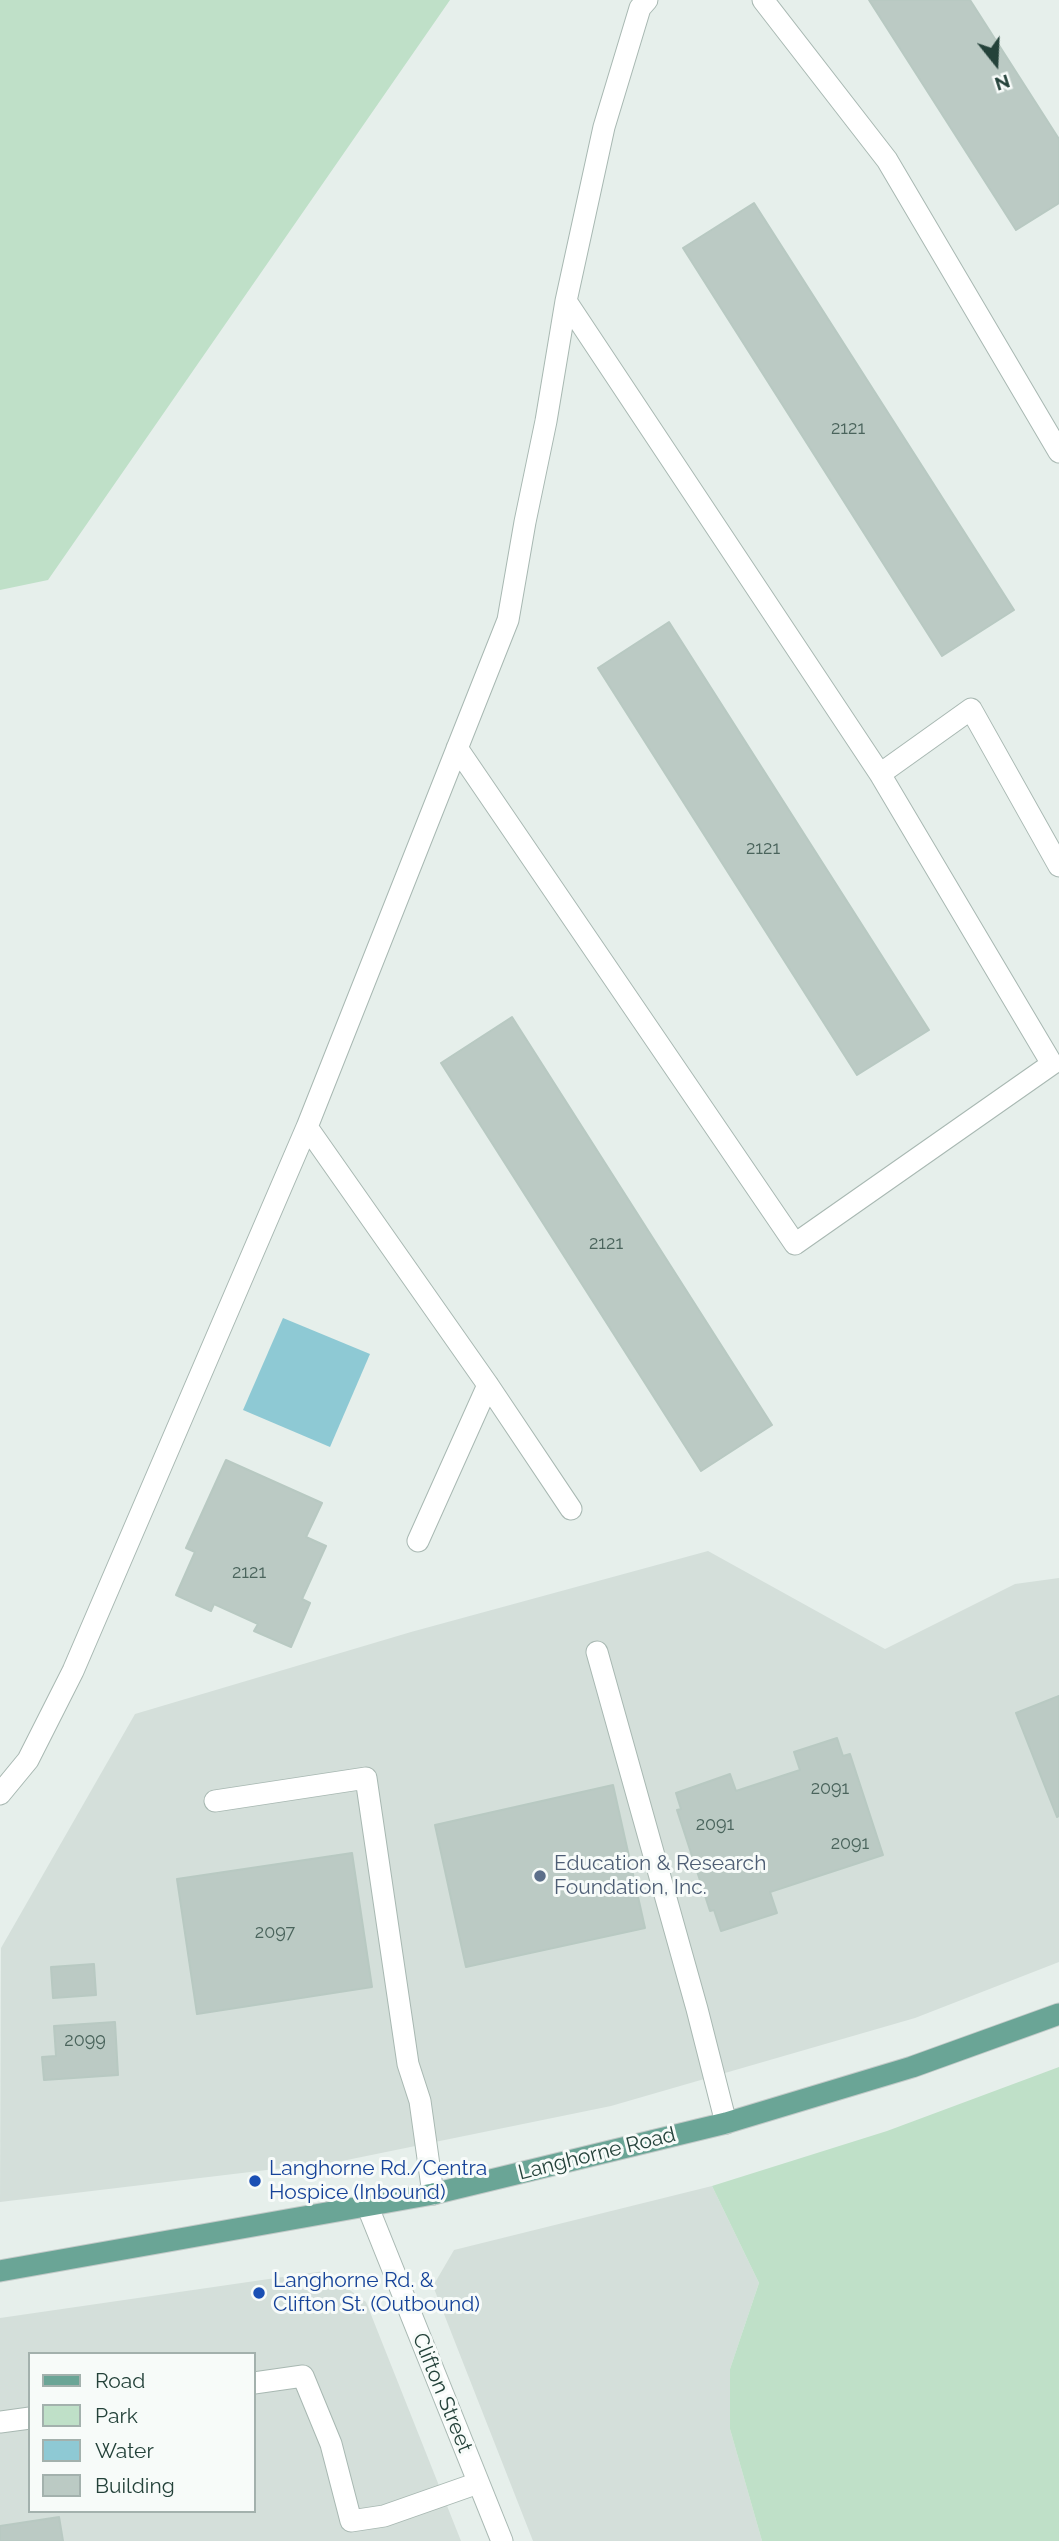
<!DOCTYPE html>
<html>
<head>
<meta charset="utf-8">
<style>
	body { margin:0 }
	#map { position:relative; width:1059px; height:2541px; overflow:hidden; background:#e6efeb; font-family:Raleway,sans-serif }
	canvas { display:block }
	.legend { position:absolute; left:28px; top:2352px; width:228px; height:161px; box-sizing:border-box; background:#f7fbf9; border:2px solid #a3b1ad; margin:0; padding:9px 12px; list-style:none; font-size:21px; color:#24423a }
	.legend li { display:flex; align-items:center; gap:14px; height:35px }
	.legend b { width:35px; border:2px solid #a3b1ad }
	.north { position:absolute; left:961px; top:28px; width:70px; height:70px; -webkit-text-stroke:5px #f7fbf9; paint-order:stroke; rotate:162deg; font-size:19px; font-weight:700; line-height:28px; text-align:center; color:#24423a }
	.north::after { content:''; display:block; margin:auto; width:24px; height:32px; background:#24423a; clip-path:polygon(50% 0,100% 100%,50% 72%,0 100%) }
</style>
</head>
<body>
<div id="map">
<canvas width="1059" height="2541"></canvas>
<ul class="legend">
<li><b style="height:9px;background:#6aa596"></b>Road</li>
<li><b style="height:19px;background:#bfe0c8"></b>Park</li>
<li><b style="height:19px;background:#8ec9d4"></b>Water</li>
<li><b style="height:19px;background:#bbcac4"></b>Building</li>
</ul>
<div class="north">N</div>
</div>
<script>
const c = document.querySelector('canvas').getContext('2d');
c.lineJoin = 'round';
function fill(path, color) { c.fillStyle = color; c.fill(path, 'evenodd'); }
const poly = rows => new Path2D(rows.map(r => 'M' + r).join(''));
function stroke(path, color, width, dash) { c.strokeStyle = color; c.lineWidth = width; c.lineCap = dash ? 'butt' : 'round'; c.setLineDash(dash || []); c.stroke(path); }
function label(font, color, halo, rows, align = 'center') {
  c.font = font + ' Raleway,sans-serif'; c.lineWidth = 6; c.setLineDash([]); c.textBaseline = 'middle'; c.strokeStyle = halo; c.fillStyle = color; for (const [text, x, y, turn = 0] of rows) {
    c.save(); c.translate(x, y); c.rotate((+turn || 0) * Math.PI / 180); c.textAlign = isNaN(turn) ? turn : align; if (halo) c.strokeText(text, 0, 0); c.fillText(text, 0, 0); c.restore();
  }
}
fill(poly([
	[708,1551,885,1649,1015,1584,1059,1578,1059,1962,915,2018,611,2106,342,2161,0,2202,1,1948,135,1714,411,1632],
	[712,2186,759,2283,730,2369,730,2429,762,2541,533,2541,433,2286,454,2250],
	[324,2271,366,2302,461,2541,0,2541,0,2318],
	[30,2354,254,2354,254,2511,30,2511]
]), '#d4dfda');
fill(poly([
	[0,0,450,0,48,580,0,590],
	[1059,2067,1059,2541,762,2541,730,2429,730,2369,759,2283,712,2186,887,2131]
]), '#bfe0c8');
fill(poly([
	[283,1318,370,1354,330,1447,243,1410]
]), '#8ec9d4');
const building = poly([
	[869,0,970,0,1059,139,1059,203,1016,230,869,0],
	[754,203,1014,610,942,656,683,248,754,203],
	[669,622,929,1030,857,1075,598,668,669,622],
	[512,1017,772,1425,701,1471,441,1063,512,1017],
	[226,1460,322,1503,306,1537,326,1546,302,1599,310,1603,291,1647,254,1631,258,1624,214,1604,211,1611,176,1595,195,1552,186,1548,226,1460],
	[1059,1696,1059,1816,1057,1817,1016,1713,1059,1696],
	[837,1738,843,1756,850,1754,883,1855,770,1892,777,1913,721,1931,714,1910,710,1911,677,1810,681,1809,676,1793,730,1774,736,1791,800,1770,794,1752,837,1738],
	[613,1785,645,1928,466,1967,435,1825,613,1785],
	[352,1853,372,1987,197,2014,177,1879,352,1853],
	[94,1964,96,1995,53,1998,51,1967,94,1964],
	[115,2022,118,2075,44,2080,42,2057,56,2056,54,2026,115,2022],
	[59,2517,63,2541,0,2541,0,2526,59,2517]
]);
fill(building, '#bbcac4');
stroke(building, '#b8c9c2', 2);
const service = poly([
	[763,0,887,160,1059,452],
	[457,748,795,1244,1052,1064,880,774,566,301],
	[880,774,971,709,1059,866],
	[307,1127,488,1385,571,1509],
	[418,1541,488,1385],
	[597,1652,697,2009,726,2123],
	[0,1794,28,1760,73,1671,307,1127,508,620,525,522,546,421,566,301,604,127,640,8,647,0],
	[215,1801,366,1778,408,2064,420,2101,433,2194],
	[254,2383,303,2376,331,2444,351,2521,384,2516,478,2483],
	[0,2422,30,2418]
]);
const minor = poly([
	[367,2205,502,2541]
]);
const primary = poly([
	[0,2271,433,2194,726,2123,912,2067,1059,2014]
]);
stroke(service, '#a8b8b2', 23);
stroke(minor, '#a8b8b2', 23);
stroke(primary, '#c2cac8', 23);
stroke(poly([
	[346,2281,363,2279]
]), '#86b3a5', 4.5, [3.5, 5]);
stroke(service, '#fff', 21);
stroke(minor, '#fff', 21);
stroke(primary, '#6aa596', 21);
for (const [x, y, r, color] of [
	[540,1876,7,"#5c6f8a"],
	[255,2181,7,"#1a4fb4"],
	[259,2293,7,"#1a4fb4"]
]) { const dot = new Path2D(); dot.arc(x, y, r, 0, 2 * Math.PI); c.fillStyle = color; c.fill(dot); stroke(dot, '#f7fbf9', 2.5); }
label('18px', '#4a645c', null, [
	["2121",848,429],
	["2121",763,849],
	["2121",606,1244],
	["2121",249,1573],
	["2091",830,1789],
	["2091",715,1825],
	["2091",850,1844],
	["2097",275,1933],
	["2099",85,2041]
]);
label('21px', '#4e5e75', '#f7fbf9', [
	["Education & Research",554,1864],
	["Foundation, Inc.",554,1888]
], 'left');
label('21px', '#24423a', '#f7fbf9', [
	["Langhorne Road",597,2154,-14],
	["Clifton Street",442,2393,68]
]);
label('21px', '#164399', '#f7fbf9', [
	["Langhorne Rd./Centra",269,2169],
	["Hospice (Inbound)",269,2193],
	["Langhorne Rd. &",273,2281],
	["Clifton St. (Outbound)",273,2305]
], 'left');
</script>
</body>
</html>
